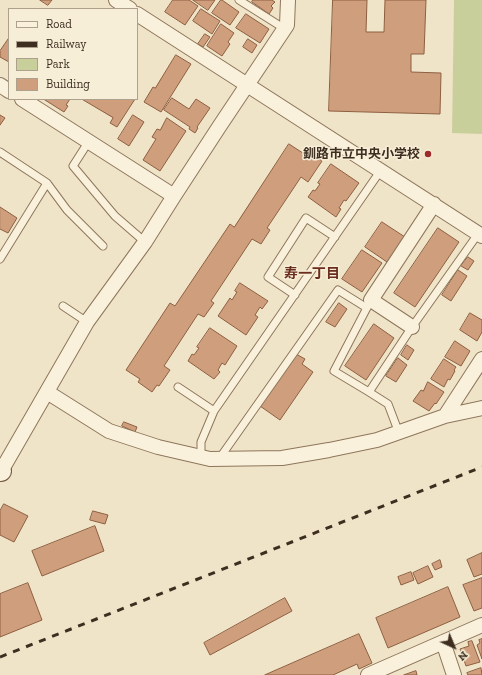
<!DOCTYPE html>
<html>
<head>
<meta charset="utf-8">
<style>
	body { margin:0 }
	#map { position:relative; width:482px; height:675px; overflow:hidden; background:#f0e4c8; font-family:"Zilla Slab",serif }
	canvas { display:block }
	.legend { position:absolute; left:8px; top:8px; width:130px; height:92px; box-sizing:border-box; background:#f7eed8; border:1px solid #ada18e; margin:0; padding:5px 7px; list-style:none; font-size:12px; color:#3d2e20 }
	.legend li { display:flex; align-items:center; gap:8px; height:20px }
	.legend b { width:20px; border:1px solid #ada18e }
	.north { position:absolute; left:434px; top:627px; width:40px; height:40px; -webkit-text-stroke:3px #f7eed8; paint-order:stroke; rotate:136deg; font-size:11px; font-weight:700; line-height:16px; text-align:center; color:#3d2e20 }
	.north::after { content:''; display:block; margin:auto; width:14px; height:18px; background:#3d2e20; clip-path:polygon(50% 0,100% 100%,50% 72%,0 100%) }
</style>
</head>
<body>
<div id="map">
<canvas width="482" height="675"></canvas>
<ul class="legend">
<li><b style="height:5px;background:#faf1dc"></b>Road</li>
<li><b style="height:5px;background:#3d2e20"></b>Railway</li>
<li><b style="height:11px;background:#c9cf9b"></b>Park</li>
<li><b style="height:11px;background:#cf9f7d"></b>Building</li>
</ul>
<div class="north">N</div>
</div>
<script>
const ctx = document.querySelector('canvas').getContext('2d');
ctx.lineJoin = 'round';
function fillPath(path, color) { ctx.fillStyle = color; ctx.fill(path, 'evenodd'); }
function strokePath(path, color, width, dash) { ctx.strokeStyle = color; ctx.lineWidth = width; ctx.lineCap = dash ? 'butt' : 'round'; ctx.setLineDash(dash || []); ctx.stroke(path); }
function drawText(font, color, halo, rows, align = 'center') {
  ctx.font = font + ' "Zilla Slab","Noto Sans JP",serif'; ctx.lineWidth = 3; ctx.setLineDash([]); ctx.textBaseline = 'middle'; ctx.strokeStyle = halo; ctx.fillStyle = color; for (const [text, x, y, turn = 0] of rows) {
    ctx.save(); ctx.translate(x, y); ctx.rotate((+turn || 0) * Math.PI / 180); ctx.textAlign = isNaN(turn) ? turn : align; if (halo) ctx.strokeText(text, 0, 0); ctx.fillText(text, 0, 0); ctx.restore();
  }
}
fillPath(new Path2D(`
	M454,0H482V134L452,133Z`), '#c9cf9b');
const building = new Path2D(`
	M40,0H52L48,5Z
	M173,0H189L198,6L185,25L165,12Z
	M193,0H215L208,10Z
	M221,0H222L239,12L230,25L212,13Z
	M253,0H272L275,2L271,6L273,8L269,14L252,2Z
	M333,0H367L366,32H384L385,0H426L424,54H411V72L441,73L440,114L329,111Z
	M201,9L220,21L212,34L193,21Z
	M246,14L269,29L260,43L236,28Z
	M221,24L234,33L228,42L230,44L222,56L207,46Z
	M205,34L210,37L203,47L198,44Z
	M9,38V62L0,57V51Z
	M248,39L257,45L252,53L243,47Z
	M176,55L191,64L161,112L144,102L153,87L155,88Z
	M172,98L189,109L196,99L210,108L197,127L198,128L195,133L189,129L190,127L164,110Z
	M46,99H70L66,105L68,106L64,112L45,100Z
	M82,99H135L117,127L110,123L113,118Z
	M0,115L5,118L0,125Z
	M133,115L144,122L129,146L118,139Z
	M167,118L186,131L160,171L143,160L156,139L152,137L157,129L160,130Z
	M289,144L309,157L311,153L322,161L308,182L301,177L267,228L270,230L261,244L252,239L211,301L214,303L204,317L198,314L164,366L170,370L159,386L157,385L152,392L138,382L140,379L126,370L170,303L175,306L230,224L234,227Z
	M331,164L359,183L346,201L344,200L339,208L341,209L336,217L308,197L313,190L315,191L320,184L318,183Z
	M0,207L17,218L8,233L0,229Z
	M382,222L405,237L387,262L365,247Z
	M438,228L459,242L415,307L394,293Z
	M362,250L382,263L362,292L342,279Z
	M468,257L474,261L468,270L461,266Z
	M458,270L467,276L451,301L442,295Z
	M240,283L268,301L262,309L260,307L255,315L258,317L246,335L218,316L230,298L232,300L237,292L235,291Z
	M339,303L347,309L335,327L326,322Z
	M470,313L482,320V332L477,341L460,330Z
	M374,324L394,338L366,380L345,366Z
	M210,328L237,346L225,365L222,363L218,370L220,372L214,379L188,361L192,354L194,355L199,348L197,347Z
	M455,341L470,351L461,366L445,357Z
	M407,345L414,350L408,360L401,355Z
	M296,354L305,359L302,364L313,372L280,420L260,406Z
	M398,358L407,365L396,382L386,376Z
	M444,359L456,367L454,370L455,371L450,380L448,379L444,387L431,379Z
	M428,382L444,392L436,404L435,403L429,411L413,401L421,390L423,391Z
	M124,422L137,427L135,432L122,426Z
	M4,504L28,516L14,542L0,535V511Z
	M93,511L108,515L105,524L90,520Z
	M95,526L104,551L42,576L32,551Z
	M482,553V574L474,577L467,560Z
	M440,560L442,567L435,570L432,564Z
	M428,566L433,577L418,584L413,573Z
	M411,572L414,580L401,585L398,577Z
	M482,578V608L474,611L463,585Z
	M28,583L42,620L0,637V594Z
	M448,587L460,617L388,648L376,618Z
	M285,598L292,611L210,655L204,643Z
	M359,634L372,663L359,669L357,664L333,675H265Z
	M482,639V659L477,645L480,643L479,640Z
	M472,641L480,662L466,666L460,649L469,646L468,642Z
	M481,668L482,675H468L467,673Z
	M416,671L417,675H404Z`);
fillPath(building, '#cf9f7d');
strokePath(building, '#8d5f41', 1);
const lane = new Path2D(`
	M239,0L285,29
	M89,141L73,166L115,216L145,242
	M0,152L47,183L67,210L103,246
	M0,259L47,183
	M295,295L268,277L306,218L335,237
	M371,300L334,371L369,392L412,327L478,234
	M63,306L87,322
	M178,387L214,411
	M369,392L388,404L399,433
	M201,457V442L214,411L381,170
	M219,459L338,290L367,308`);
const street = new Path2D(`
	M116,0L130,9
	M137,14L482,236
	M0,85L9,91
	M22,99L174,196
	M412,327L371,300L434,204
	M47,392L109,431L158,447L210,459L282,458L329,450L377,440L445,416L482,408
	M445,416L482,359
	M0,473L87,322L145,242L174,196L219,127L287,25L288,0
	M443,642L454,675
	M368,675L482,625`);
const secondary = new Path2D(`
	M0,471H1`);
strokePath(lane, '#8d765c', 9);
strokePath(street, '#8d765c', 16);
strokePath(secondary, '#6f573f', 22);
strokePath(lane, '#faf1dc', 7);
strokePath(street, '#faf1dc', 14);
strokePath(secondary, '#faf1dc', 20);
strokePath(new Path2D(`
	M0,657L482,467`), '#3d2e20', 3, [7, 7]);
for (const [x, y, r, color] of [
	[428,154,4,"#9e2a2b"]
]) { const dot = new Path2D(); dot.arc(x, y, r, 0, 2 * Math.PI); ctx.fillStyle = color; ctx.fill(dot); strokePath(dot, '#f7eed8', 1.5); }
drawText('bold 13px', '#3d2e20', '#f7eed8', [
	["釧路市立中央小学校",420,154]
], 'right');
drawText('bold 14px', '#6b2e1e', '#f7eed8', [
	["寿一丁目",312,274]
]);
</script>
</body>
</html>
